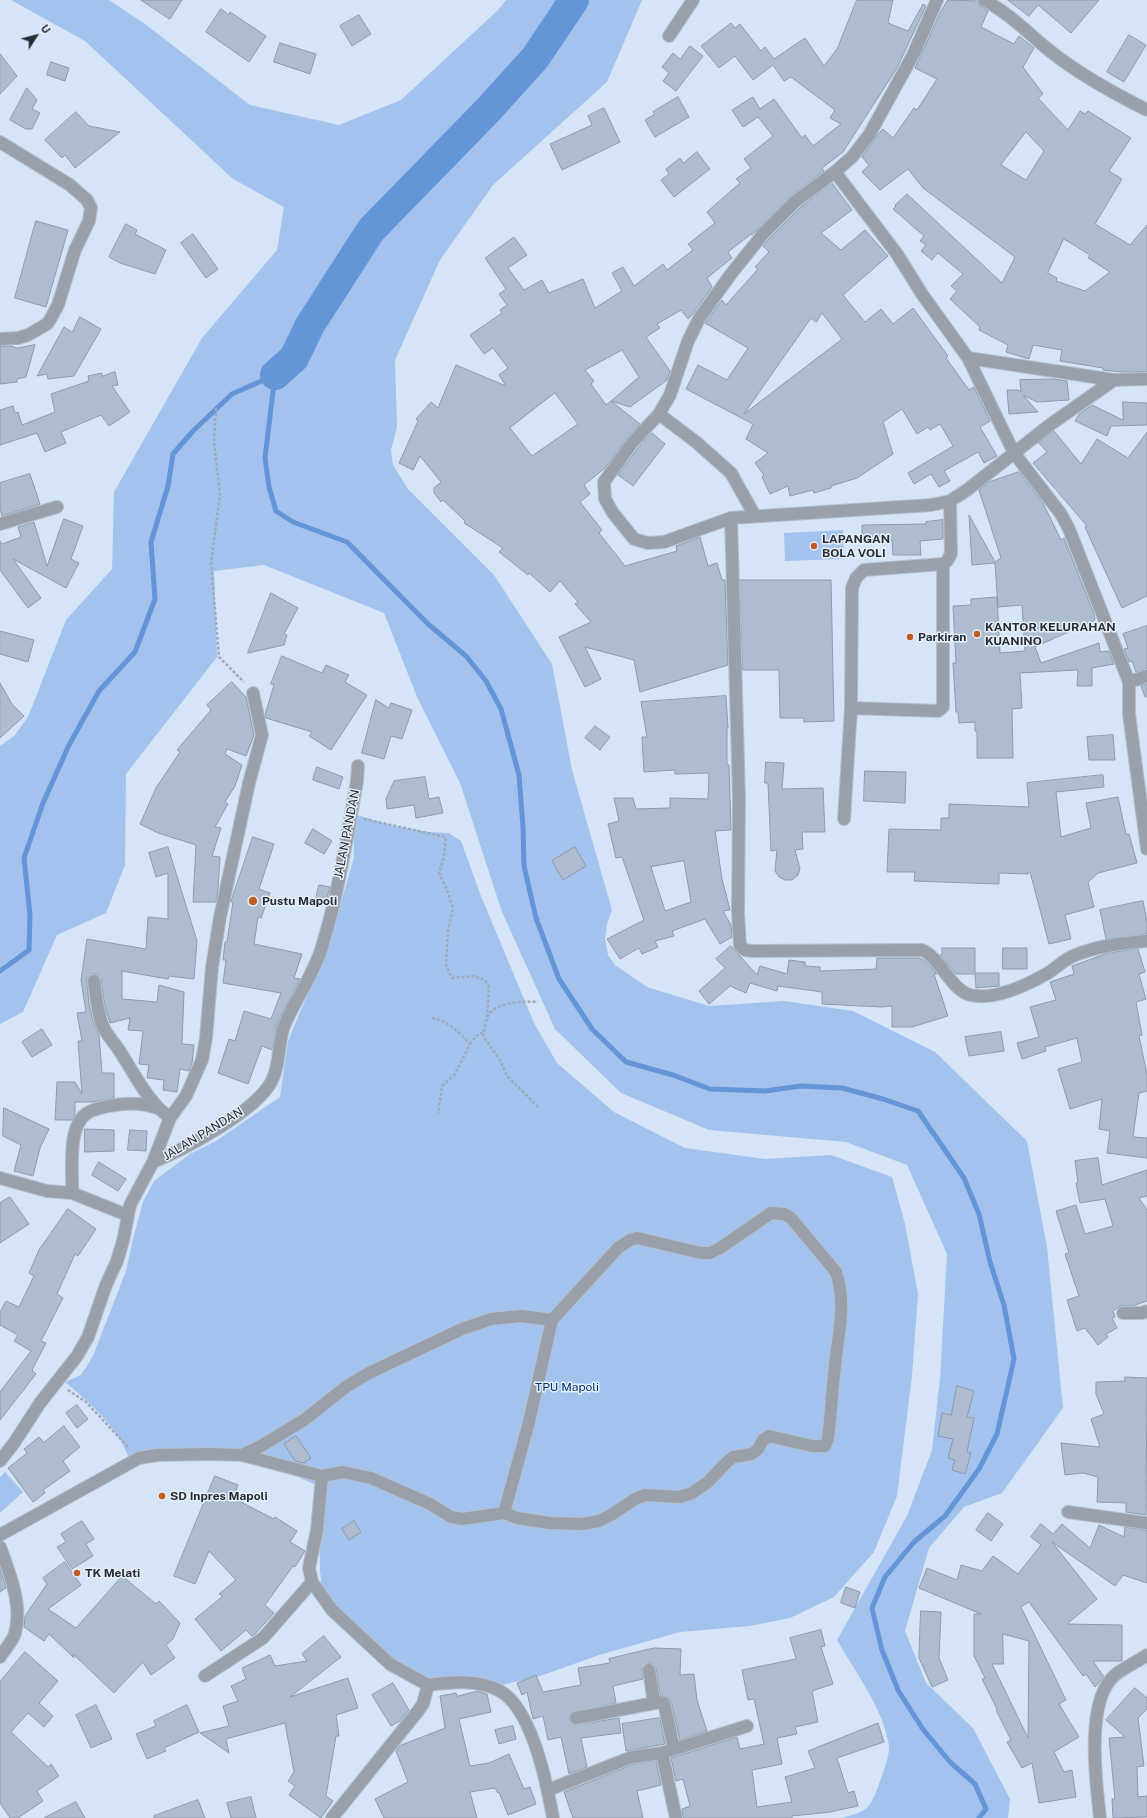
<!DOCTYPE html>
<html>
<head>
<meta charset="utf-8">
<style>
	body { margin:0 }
	#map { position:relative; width:1147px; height:1818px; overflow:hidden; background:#d5e4f7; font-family:"Public Sans",sans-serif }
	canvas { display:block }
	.north { position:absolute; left:16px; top:16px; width:40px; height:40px; -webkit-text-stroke:3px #e7f0fc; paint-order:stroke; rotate:54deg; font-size:11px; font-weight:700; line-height:16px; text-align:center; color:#262b33 }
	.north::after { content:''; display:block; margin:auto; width:14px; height:18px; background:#262b33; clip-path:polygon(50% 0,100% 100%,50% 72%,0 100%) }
</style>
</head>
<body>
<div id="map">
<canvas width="1147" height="1818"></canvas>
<div class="north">U</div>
</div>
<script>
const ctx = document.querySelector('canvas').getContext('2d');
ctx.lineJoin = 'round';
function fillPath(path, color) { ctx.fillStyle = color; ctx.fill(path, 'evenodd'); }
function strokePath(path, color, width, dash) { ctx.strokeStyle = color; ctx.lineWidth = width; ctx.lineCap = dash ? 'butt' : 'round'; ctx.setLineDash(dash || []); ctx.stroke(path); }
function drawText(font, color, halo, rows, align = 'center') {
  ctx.font = font + ' "Public Sans",sans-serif'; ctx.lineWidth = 3; ctx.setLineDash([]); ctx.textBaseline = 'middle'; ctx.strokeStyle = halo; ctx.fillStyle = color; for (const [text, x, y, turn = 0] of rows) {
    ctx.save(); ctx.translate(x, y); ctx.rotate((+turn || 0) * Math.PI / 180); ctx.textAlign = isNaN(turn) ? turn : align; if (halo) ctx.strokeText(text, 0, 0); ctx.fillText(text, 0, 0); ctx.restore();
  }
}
fillPath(new Path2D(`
	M11,0H109L145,24L250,105L339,125L401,100L498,10L506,0H642L607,82L493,185L440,260L395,360L397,427L391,450L393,465L408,489L494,575L552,664L572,770L612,910L607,924L605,939L608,955L615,965L647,987L709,1006L784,1001L853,1011L935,1052L1027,1141L1047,1247L1063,1408L1002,1493L964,1507L929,1548L905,1631L926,1683L973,1728L1010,1799L1008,1818H841C867,1812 870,1809 879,1784C882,1776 890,1754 889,1746C884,1709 855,1672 837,1640L907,1516L932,1450L940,1378L947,1254L907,1165L846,1142L709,1130L621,1093L555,1029L502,912L460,783L417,697L384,613L264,565L214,571L217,657L126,774L125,865L106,913L57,935L23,1012L0,1024V746L14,736L28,717L66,620L112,569L114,492L202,338L277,250L284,207L233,179L85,41Z
	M843,530L844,559L785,561L784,533Z
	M353,814L394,826L428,832L449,833L461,841L481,896L534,1023L557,1063L614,1112L685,1148L765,1159L831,1155L892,1177L905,1224L918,1294L912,1376L897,1496L874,1552L834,1597L790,1618L750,1626L680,1632L599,1655L543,1675L498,1686L424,1688L323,1599L320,1571L319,1486L276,1468L239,1458L130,1461C119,1428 91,1404 65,1382L81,1375L93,1356L126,1271L133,1239L143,1202L154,1181L190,1154L216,1141L280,1097L288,1041L327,948L345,889L354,857Z
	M5,1472L23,1492L0,1513V1477Z`), '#a3c3ee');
strokePath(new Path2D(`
	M275,375L265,458L269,487L276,511L293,522L347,542L428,624L466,656L486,681L501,709L519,775L523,827L524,866L536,918L559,979L592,1029L626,1062L673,1075L710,1089L765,1091L801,1086L842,1088L883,1099L918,1111L964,1178L979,1214L990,1262L1004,1305L1014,1359L997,1434L979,1469L945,1516L914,1542L885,1577L872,1608L882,1650L898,1690L922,1728L950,1762L975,1784L986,1809L979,1818
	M0,971L29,950L30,915L24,858L43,803L69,745L99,691L135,652L155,599L151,542L168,486L173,454L193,431L232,394L275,375`), '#6395d7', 5);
strokePath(new Path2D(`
	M275,375L294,358L310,325L371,230L488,110L535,58L574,0`), '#6395d7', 30);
const building = new Path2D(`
	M141,0H182L170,19Z
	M857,0H893L888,23L908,31L923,4L926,6L897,68L843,152L822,168L824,171L792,195L752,235L751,234L728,252L732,258L707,278L712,287L692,315L688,319L681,310L657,324L660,328L646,337L670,371L667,380L630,407L611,401L639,377L622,350L585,370L594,381L591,384L606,405L611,401L640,424L626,439L605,468L584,485L590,494L580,502L602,530L599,533L625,566L677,551L676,546L700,537L708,566L717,563L722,580H725L728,665L640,692L634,660L585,647L601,679L585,687L559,637L591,622L575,604L578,602L560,581L550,592L529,573L528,575L499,552L503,548L464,523L465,521L443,500L441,502L434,493V488L441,482L420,456L413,470L399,463L418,421L416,419L431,402L438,408L456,365L506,386L499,375L508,368L493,348L484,354L470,335L502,313L500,310L507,305L499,294L506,289L485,258L514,237L527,255L508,268L524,290L542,280L549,293L583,279L595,308L622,291L612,273L623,267L634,286L663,264L667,270L693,250L688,244L715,223L707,212L740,183L736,179L751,168L744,159L773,136L758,117L743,127L732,110L753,97L760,109L774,99L802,138L805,135L813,146L841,124L830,118L835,110L791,77L784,81L773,65L753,80L735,56L719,68L701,46L731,23L735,28L740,24L761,51L765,47L774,59L805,38L824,66L837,49ZM555,393L578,424L532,456L510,428Z
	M948,0L977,1L980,6L988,11L981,27L1014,44L1019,36L1034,48L1023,67L1043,94L1038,98L1068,130L1080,111L1085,114L1088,111L1131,138L1109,171L1122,179L1095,224L1130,245L1147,225V372H1120L1103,370V368L1060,361L1062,350L1033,345L1029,359L1006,352L1008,345L979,330L980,327L950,299L957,291L951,286L963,274L938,253L932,260L921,251L926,245L920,241L924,236L893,209L896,206L895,205L907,194L1002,283L1015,257L923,188L908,169L880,190L862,172L869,165L862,157L878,134L883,129L893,138L914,108L917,110L937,79L915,68L940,13ZM1026,132L1044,151L1026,180L1001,165ZM1064,239L1090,255L1088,258L1110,272L1085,291L1056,281L1057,278L1048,273Z
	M1008,0H1099L1071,33L1038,5L1029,16Z
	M221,9L229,15L230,12L266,36L249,62L206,32Z
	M359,15L371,34L352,46L340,26Z
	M1129,35L1146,45L1124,82L1107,72Z
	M280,43L316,54L310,74L274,62Z
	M690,46L703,56L676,91L663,81L669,73L662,67L673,53L680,59Z
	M0,54L17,76L0,94Z
	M51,62L69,68L65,81L47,75Z
	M27,88L37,100L32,109L40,113L32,129H26L10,120Z
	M678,97L689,117L655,137L645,120L655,114L653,112Z
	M604,108L620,142L562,170L550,144L592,125L588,116Z
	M76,112L89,126L120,132L75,168L65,155L62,158L45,140Z
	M697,152L710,169L674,197L661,180L669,174L666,169L680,158L683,163Z
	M832,183L852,210L821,233L841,250L865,230L888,256L843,295L865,322L881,309L893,324L913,308L948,356L946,358L969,390L974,387L990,421L980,427L997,456L984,463L978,452L944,471L950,481L939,487L931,474L914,484L908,473L953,446L940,424L930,430L928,427L917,434L902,409L883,422L893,454L857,478L831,486V488L814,493L813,490L790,496L788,486L770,494L762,477L764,475L755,463L768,453L746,439L753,424L686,389L698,365L727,380L748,348L705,323L706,321L722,300L726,305L758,269L755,267L769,252L763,246L769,239L802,206ZM822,313L842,339L744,414L811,318L816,322Z
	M36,221L68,230L46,307L15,298Z
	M126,224L137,230L135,234L166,250L155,274L120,263L109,257Z
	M193,234L218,269L206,278L181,243Z
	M80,317L101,329L74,376L48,379L47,374L37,376L64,327L72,332Z
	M35,345L26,377L17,379V382L0,384V346H11L17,348Z
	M115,372L118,385L112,386L130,412L109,426L101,415L61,432L66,443L45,452L37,433L0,445V410L13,406L15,413L18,412L22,425L55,412L51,394L89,381L88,376L102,373V376Z
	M1054,379L1067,381L1069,400L1037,402L1023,395L1038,412L1009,414L1007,390H1018L1021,392L1020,380Z
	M1123,402L1147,403V425L1111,426L1107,436L1075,421L1079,414L1092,405L1123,420Z
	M1054,431L1081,464L1097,439L1128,458L1147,432V596L1122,608L1085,527L1087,526L1033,463L1047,452L1039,443Z
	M652,433L665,444L633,486L618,475L638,448Z
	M1019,472L1043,503L1061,540L1064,538L1094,614L1095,620L1035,647L1041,663L1099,643L1100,652L1109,651L1114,664L1092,668V686H1077L1078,670L1020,673L1022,708L1012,709L1013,758H977V731H975V722L959,723L958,712H956L953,663H956L953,606L971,605V599L997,597L1000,653L1025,651L1022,605L998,607L995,563L972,565L969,515L995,562L1001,558L979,490L989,482Z
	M30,474L40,504L2,516L0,509V483Z
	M64,519L83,526L71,559L79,563L66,588L13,559L41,598L28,608L0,570V541L2,544L21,537L18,527L34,522L47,566Z
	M943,520V539L920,541L921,555H893L892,540L862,541V525L926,524V522Z
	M740,580H831L834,721L804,722V718H780L779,670H743Z
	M271,593L298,608L284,634L287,635L284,645L248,653Z
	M1147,626V669L1136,672L1132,661L1129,662L1124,649L1128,648L1123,634Z
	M0,631L34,640L28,662L0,654Z
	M282,656L322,673L326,665L349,675L345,682L367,695L331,750L309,736L312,732L266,718L265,715L274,685L271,684Z
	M232,682L246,697L254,735L246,756L227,749L225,754L242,765L235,786L225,802L228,804L215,827L221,828L212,856L220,857L218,889L216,902H193L196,845L158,833L140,824L156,788L180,752L177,750L211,710L207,705Z
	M0,683L12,704L24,716L0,738Z
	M1147,684V697H1145L1141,686Z
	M726,696L728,728H727V765H729L731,830L715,831L722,879L730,910L723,911L731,925L732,937L720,944L705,919L672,931L674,936L655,941L658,947L642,954L639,948L620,959L607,939L644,920L622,857L616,858L608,824L619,821L614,798H633L636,809L670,808V798L708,799L709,773L675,774V770L644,772L642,737H647L641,702ZM684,861L691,902L665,911L651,867Z
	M376,700L389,708L391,703L412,710L402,739L391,736L384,759L362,753Z
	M595,726L610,737L600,750L585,738Z
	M1113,735L1115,760H1089L1087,737Z
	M766,762L784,763L782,789L823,788L825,832H802L803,849L795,850L800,869L798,875L792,880H785L779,877L775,871L777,850L771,851L768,783H765Z
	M317,767L343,777L339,789L313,780Z
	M865,771L906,772L905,803L864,801Z
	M1103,775L1104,787L1056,792L1061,837L1091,828L1086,803L1118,797L1126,834H1129L1137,863L1098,873L1088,882L1094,907L1065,915L1071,939L1049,944L1030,872H1028V874L999,873V884L914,881L915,872H887L889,829L941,830V818H949V804L1029,807L1027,783Z
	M425,777L429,799L439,797L443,813L416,818L414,805L387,809L386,799L394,781Z
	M313,829L332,841L324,854L305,843Z
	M253,837L274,844L259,889L270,893L261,918L258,917L254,944L302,954L294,978L300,979L277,1023L272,1050L262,1046L248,1084L218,1073L229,1039L235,1041L244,1011L271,1019L281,993L223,983L226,960H223L225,942H227L233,902H231Z
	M168,847L197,941L194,979L169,976L168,979L122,971V999L157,1002L159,985L184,992L182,1044L194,1045L192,1063L189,1071L180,1069L177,1092L163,1090L164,1080L147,1078L149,1065L139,1064L143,1031L128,1030L130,1018L110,1023L105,1007L101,980L97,974H93L87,978V982L89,1004L93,1021L99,1035L102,1073H114V1098L93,1102H75V1114L72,1120H55L57,1082H75L82,1094L78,1041H82L77,1013L86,1012L81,980L87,939L146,949L148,917L168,919V873L156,877L149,853Z
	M575,847L586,866L563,880L552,861Z
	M319,885L330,887L325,905L315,904Z
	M1143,901L1147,922V934L1106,939L1100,910Z
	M731,946L757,975L760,966L787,974L789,960L805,962V966L820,967V971L876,969L877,958H920L929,964L937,974H934L948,1016L912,1027H892V1006L882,1007L822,1004V992L778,986L777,991L750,983L746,993L730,986L709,1004L699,991L725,968L716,959Z
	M942,948H975V973H999V986L976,988L975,974H956L940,955L942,954Z
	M1003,948H1027V969H1003Z
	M1138,949L1145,972L1139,974L1146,999L1136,1002L1142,1035L1139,1036L1147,1074V1091L1139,1093L1133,1137L1147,1138V1158L1107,1153L1110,1131L1099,1129L1102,1099L1070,1109L1058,1069L1082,1062L1077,1038L1045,1047L1046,1051L1022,1059L1017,1043L1039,1037L1030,1007L1056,1000L1050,982L1074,974L1072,966L1108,953Z
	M42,1029L52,1045L32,1057L22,1042Z
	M1001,1032L1004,1051L969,1056L965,1037Z
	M4,1108L49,1129L40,1148L33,1176L14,1171L21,1145L3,1136Z
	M85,1129L114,1130V1151L85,1152Z
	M130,1130L147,1131L146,1151L128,1150Z
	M1098,1158L1102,1185L1147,1170V1196L1139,1198L1147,1210V1301L1132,1306H1120L1113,1311L1115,1317L1112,1318L1117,1328L1106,1334L1108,1337L1098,1345L1085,1328L1077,1331L1067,1300L1079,1296L1065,1254L1069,1253L1056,1211L1076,1205L1085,1234L1113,1226L1105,1199L1080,1203L1076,1183L1078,1182L1075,1161Z
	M99,1162L126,1179L118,1191L92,1175Z
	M10,1197L29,1224L0,1243V1203Z
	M68,1209L96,1229L78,1256L75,1254L57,1294L63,1298L41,1341L46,1343L32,1370L36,1374L0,1420V1392L31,1351L14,1341L18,1335L0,1325V1312L6,1301L19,1307L34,1276L29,1273L39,1250Z
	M1125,1377L1147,1378L1146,1515L1126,1512V1503L1097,1502L1098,1477L1083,1473L1065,1475L1061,1443L1100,1447L1091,1419L1104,1414L1096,1394V1382L1125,1381Z
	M957,1386L974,1391L967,1417L974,1418L967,1452L971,1453L965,1474L952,1470L955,1460L948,1458L953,1439L938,1436L942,1413L951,1415Z
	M77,1405L88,1419L77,1428L66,1413Z
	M64,1426L80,1447L63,1461L70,1471L43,1490L45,1493L33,1502L8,1468L27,1453L24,1449L39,1437L44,1442Z
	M296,1436L311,1458L304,1463L295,1461L284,1444Z
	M215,1476L238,1485L233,1498L274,1519L275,1517L297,1531L290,1542L305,1551L295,1567L293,1566L265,1605L274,1613L255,1634L252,1636L246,1630L221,1651L195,1619L223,1596L219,1594L236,1580L209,1551L195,1584L174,1576Z
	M988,1513L1003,1524L991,1541L976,1530Z
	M82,1521L94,1539L86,1544L93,1556L72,1569L57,1547L66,1542L61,1534Z
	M354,1521L361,1532L349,1540L342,1529Z
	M1041,1524L1053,1534L1062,1524L1090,1548L1099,1525L1124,1537L1125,1527L1147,1530V1583L1123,1575L1115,1586L1052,1542L1097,1599L1067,1624L1122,1625V1661H1093L1104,1677L1095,1687L1086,1674L1083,1676L1029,1602L1021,1607L1066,1700L1059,1704L1079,1737L1054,1752L1064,1772L1072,1770L1076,1797L1039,1803L1032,1763L1022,1768L1007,1742L1011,1740L996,1710L997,1709L982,1679L985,1678L974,1656V1614H981L919,1588L927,1568L957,1580L961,1565L982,1571L993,1556L1018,1574L1041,1545L1031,1537ZM1003,1634L1029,1641L1028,1738L992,1664H1003Z
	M65,1562L81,1585L48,1609L76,1628L122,1576L156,1604L159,1601L180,1623L173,1639L166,1645L175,1658L151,1675L143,1662L114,1693L73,1654L74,1658L49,1634L44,1641L24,1627L25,1616L47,1584L43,1578Z
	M0,1569L6,1588L0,1592Z
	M846,1587L860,1592L855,1608L841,1603Z
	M921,1611L941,1612L939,1658L948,1680L932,1687L919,1658Z
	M821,1630L825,1646L821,1647L833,1684L812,1691L818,1722L795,1727L797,1734L777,1738L782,1764L752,1770L757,1807L792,1802L785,1777L815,1768L808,1751L878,1723L884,1742L837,1758L848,1793L854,1791L858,1806L830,1812L792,1816V1818H683L682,1809L690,1806L683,1779L676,1781L671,1758L737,1737L740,1749L764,1744L754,1699L748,1700L742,1670L796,1659L790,1638Z
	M324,1636L341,1657L290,1697L348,1678L358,1708L336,1715L339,1736H336L326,1796L333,1801L321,1818L289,1795L295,1786L288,1781L294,1772L285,1723L226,1739L229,1753L200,1733L229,1726L223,1706L238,1701L231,1686L246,1679L242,1668L270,1655L275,1666L307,1661L302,1654Z
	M654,1648L681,1649L680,1675L694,1674L697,1700L707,1731L680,1740L671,1701L669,1698L660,1695L656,1668L652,1663H648L642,1668L643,1679L613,1686L616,1703L571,1713L569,1720L574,1725L619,1718L621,1733L581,1738L587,1767L569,1774L561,1737L548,1740L543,1716L533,1719L527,1692L522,1695L517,1683L536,1675L543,1692L581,1685L578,1668L610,1663L609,1659Z
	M25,1652L58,1681L39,1703L53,1716L44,1727L28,1713L11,1732L48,1767L51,1764L59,1776L37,1791L43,1801L18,1818H10L0,1803V1682Z
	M393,1683L409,1710L400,1721L391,1726L372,1695Z
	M1135,1688L1147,1698V1709L1138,1718L1144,1766L1137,1767L1138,1797L1147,1796V1817L1113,1818L1112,1799H1115L1109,1738L1125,1737L1106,1720Z
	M478,1691L487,1694L491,1712L459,1719L470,1766L489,1763L509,1754L524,1789L530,1787L536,1804L508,1815L499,1792L498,1793L495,1788L470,1792L477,1818H384L375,1799L408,1782L396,1751L399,1746L445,1728L440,1696L456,1693L457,1696Z
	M96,1705L112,1739L91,1748L76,1715Z
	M187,1705L199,1732L164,1748L166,1751L147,1759L136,1734L156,1726L154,1721Z
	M660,1718L665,1744L626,1751L622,1724Z
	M513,1726L516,1739L499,1744L495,1730Z
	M656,1761L661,1785L637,1791L643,1818H573L564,1792L634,1764Z
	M251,1797L256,1818H231L227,1803Z
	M198,1800L205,1818H154V1816Z
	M76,1802L85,1818H44Z`);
fillPath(building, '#adbccf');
strokePath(building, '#8c9aac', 1);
const minor = new Path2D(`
	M937,0L913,55L869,135L852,157L835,172L797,200L763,234L731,274L700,317L688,341L670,395L659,414L632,443L604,482L605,499L613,513L634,539L648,543L664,542L731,518L931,505L950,501L967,490L1051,424L1114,380
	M984,0C1009,13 1028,33 1050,51C1080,75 1113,93 1147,110
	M669,36L693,0
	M0,142L70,185L87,200L91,208L89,221L75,250L58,305L51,318L47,324L28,335L18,338L0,339
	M835,172L897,254L922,294L968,358L1014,453L1061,514L1069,529L1129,682V714L1147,849
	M968,358L1114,380L1147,379
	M659,414L696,442L731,473L755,516
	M731,518L739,798L738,912L740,946L745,950L752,951L922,950C940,957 950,989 970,995C995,1001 1027,985 1048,973C1056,968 1064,960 1073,956C1097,946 1122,943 1147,941
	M0,524L57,507
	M1129,682L1147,676
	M851,708L938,711L943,707V564
	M844,819L851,708L852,588L856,578L864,570L943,564L947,561L951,554L950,501
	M94,981C96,996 97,1010 102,1024C105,1033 113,1041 119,1050C135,1074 146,1100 170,1118
	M153,1162C184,1150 249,1114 268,1087C281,1069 277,1046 284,1026C295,1000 312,977 321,950C338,896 347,837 357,781L358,766
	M0,1178L47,1191L72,1193L127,1215
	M72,1193C73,1172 67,1127 86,1114C92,1109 101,1108 109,1106C125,1103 142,1102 157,1108
	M1123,1313H1142L1147,1311
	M242,1455L261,1446L304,1420L347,1386L369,1373L462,1329L491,1319L521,1316L552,1320
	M0,1461L14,1443L40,1403L77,1356L88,1337L106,1285L117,1261L123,1241L130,1205L153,1162L170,1118L186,1096L202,1060L206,1038L212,967L220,917L249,783L262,735L253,693
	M322,1476L317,1530L309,1568L312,1582L332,1610L390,1664L428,1685L423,1704L418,1711L332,1818
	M1068,1512L1147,1523
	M0,1535L139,1458L158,1455L210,1454L242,1455L322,1476L343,1472L371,1478L430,1504L451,1517L462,1519L504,1513L517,1518L550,1523L583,1524L599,1521L611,1515L635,1499L645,1495L680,1497L692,1493L708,1482L727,1462L733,1457L752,1454L758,1449L763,1440L769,1436L812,1446H825L828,1439C831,1415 832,1390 835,1366C838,1333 847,1306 836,1272L791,1218L784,1214L771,1213L720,1248L710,1253H701L637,1238L630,1240L618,1248L552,1320L529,1422L504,1513
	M0,1547C9,1571 23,1606 15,1633C13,1641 5,1649 0,1657
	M649,1670L654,1703
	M205,1676L263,1638L312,1582
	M428,1685C451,1682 478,1679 500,1691C532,1709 547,1784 553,1818
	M576,1718L660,1702L664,1703L674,1749
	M662,1753L676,1818
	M548,1790L632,1757L662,1753L747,1726
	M1100,1818C1096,1782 1085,1700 1115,1675C1125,1667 1137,1662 1147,1655`);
strokePath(minor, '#b2bfd0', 14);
strokePath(new Path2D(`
	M216,408L214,442L220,494L211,563L219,657L244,682
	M364,819L446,837L444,857L439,873L447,890L453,908L448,930L446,965L452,978L474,976L485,980L489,987L487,1017
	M432,1018C448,1021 459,1032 470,1044L455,1074L442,1086L438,1114
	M470,1044L476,1036L483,1032
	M538,1107L507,1076L500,1060L483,1036C484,1031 485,1024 487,1018C493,1002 523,1001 538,1002
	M68,1390L86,1402L129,1448`), '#9ea9b9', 2.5, [3, 2]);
strokePath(minor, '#9aa0a9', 12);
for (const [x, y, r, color] of [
	[814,546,4,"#c05c26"],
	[977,634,4,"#c05c26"],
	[910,637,4,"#c05c26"],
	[253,901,5,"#c05c26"],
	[162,1496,4,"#c05c26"],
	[77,1573,4,"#c05c26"]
]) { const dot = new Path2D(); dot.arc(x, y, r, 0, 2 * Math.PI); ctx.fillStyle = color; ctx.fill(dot); strokePath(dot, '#e7f0fc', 1.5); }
drawText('bold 12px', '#262b33', '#e7f0fc', [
	["LAPANGAN",822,539],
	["BOLA VOLI",822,553],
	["KANTOR KELURAHAN",985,627],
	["KUANINO",985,641],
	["Parkiran",918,637],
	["Pustu Mapoli",262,901],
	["SD Inpres Mapoli",170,1496],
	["TK Melati",85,1573]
], 'left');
drawText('12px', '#262b33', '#e7f0fc', [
	["JALAN PANDAN",347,834,-79],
	["JALAN PANDAN",203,1134,-31]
]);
drawText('12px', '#00336e', '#e7f0fc', [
	["TPU Mapoli",567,1387]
]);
</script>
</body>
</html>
